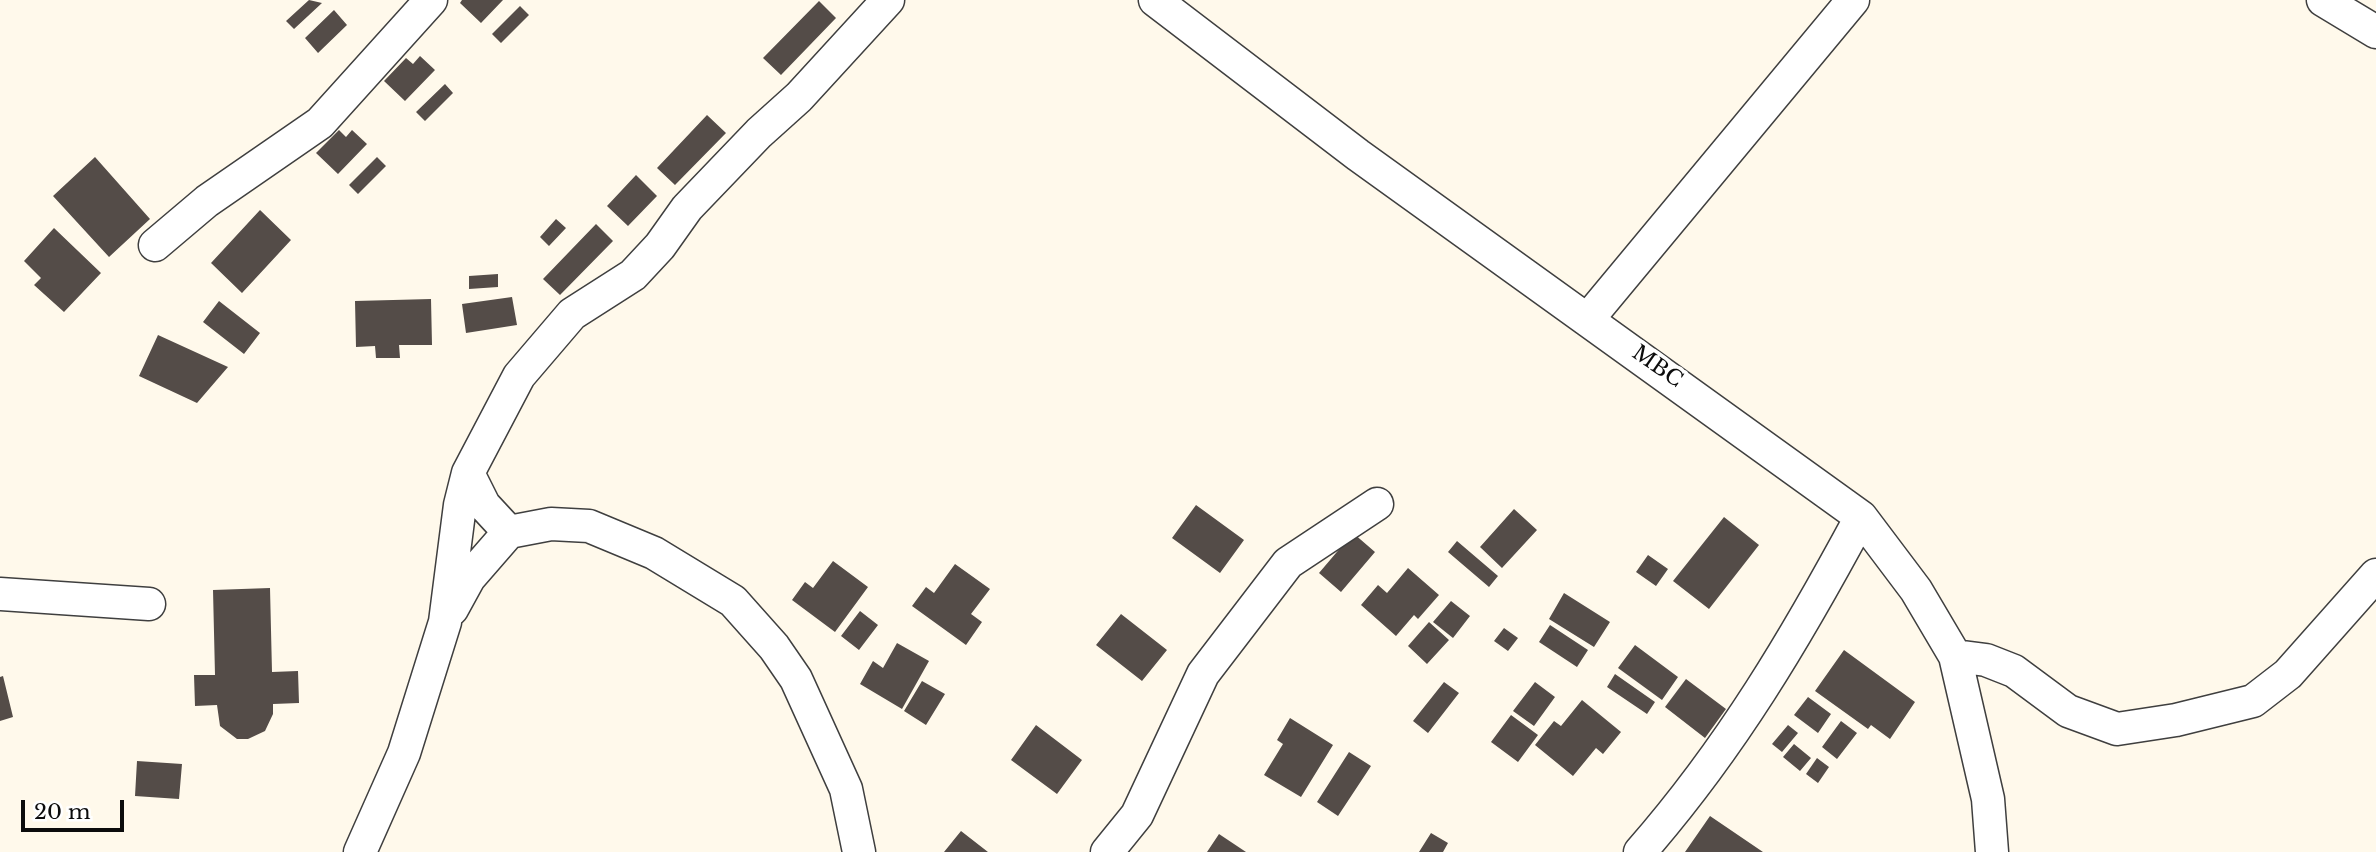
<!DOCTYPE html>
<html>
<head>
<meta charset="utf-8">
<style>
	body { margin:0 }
	#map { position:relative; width:2376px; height:852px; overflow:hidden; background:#fff9eb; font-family:"Libre Baskerville",serif }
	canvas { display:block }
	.scale { position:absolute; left:21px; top:800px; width:103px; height:32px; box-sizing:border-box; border:4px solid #0c0c0c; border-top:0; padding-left:9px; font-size:21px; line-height:24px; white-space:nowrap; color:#0c0c0c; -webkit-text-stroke:5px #fff; paint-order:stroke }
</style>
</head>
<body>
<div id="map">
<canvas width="2376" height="852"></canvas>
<div class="scale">20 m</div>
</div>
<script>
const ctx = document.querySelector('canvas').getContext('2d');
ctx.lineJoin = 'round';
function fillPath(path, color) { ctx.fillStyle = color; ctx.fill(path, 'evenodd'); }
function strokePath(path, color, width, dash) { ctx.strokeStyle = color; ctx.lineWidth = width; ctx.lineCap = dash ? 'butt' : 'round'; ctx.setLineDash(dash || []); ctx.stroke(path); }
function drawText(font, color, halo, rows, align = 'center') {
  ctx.font = font + ' "Libre Baskerville",serif'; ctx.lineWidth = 7; ctx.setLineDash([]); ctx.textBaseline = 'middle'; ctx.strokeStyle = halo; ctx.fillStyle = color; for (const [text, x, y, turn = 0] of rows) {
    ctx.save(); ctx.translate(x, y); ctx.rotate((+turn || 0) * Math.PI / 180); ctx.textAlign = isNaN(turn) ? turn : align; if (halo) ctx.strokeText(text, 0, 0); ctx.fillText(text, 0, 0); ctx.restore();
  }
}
fillPath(new Path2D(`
	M309,0L322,3L294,29L286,21Z
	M462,0H503L481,23L460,3Z
	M819,1L836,18L781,75L763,58Z
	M520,6L529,15L501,43L492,34Z
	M334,10L347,25L318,53L305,38Z
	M420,56L435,70L405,101L384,81L406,58L413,64Z
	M445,84L453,93L425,121L416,112Z
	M707,115L726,133L675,185L657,168Z
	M339,130L346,137L352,130L367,144L338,174L316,153Z
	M95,157L150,219L109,257L53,196Z
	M377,157L386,166L358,194L349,185Z
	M636,175L657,196L628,226L607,206Z
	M260,210L291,240L242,293L211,263Z
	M556,219L566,228L549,246L540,237Z
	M596,224L613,241L560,295L543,279Z
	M54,228L101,273L64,312L34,285L41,278L24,261Z
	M498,274V287L469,289V276Z
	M512,297L517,325L466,333L462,304Z
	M431,299L432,345H399L400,358H376L375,346L356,347L355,301Z
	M219,301L260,333L244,354L203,322Z
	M158,335L228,367L197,403L139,376Z
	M1196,505L1244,540L1220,573L1172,538Z
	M1514,509L1537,530L1502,568L1480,547Z
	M1724,517L1759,545L1709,609L1673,581Z
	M1353,533L1375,552L1341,592L1319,573Z
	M1457,541L1498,576L1489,587L1448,552Z
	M1648,555L1668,569L1656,586L1636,572Z
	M833,561L868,587L835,632L792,600L805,582L813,588Z
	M955,564L990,589L971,614L982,622L966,645L912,606L926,587L934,593Z
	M1408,568L1439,595L1418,619L1414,615L1396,636L1361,605L1378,585L1387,593Z
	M270,588L272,672L298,671L299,703L273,704V714L265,731L248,739H237L220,726L217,705L195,706L194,675H215L213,590Z
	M1564,593L1610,622L1594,647L1549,619Z
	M1451,601L1470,616L1453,638L1433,622Z
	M860,611L878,625L859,650L841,636Z
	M1121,614L1167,650L1142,681L1096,645Z
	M1429,622L1449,640L1427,664L1408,646Z
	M1550,625L1588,650L1577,667L1539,642Z
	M1504,628L1518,638L1508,651L1494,641Z
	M897,643L929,661L902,709L860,684L873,661L883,668Z
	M1635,645L1678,677L1662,700L1618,668Z
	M1844,650L1915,702L1890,739L1871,725L1868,729L1815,691Z
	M1615,674L1655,702L1647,714L1607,687Z
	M3,676L13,717L0,721V677Z
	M1686,679L1726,709L1705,738L1665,707Z
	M922,681L945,694L926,725L904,711Z
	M1444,682L1459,693L1428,733L1413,721Z
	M1535,682L1555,697L1534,726L1513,711Z
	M1808,697L1831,714L1818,733L1794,715Z
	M1582,700L1621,732L1603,754L1596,748L1573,776L1535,745L1554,721L1561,726Z
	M1511,715L1538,735L1518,762L1491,742Z
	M1290,718L1333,745L1301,797L1264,775L1283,744L1277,740Z
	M1841,721L1857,733L1837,759L1822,747Z
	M1036,725L1082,760L1057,794L1011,760Z
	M1788,725L1798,733L1782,752L1772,744Z
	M1794,744L1811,758L1800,771L1783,757Z
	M1349,752L1371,766L1338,816L1317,802Z
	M1817,758L1829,767L1818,783L1806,774Z
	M137,761L182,764L179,799L135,796Z
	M1710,816L1763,852H1685Z
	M961,831L988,852H944Z
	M1431,833L1448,843L1443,852H1419Z
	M1219,834L1246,852H1207Z`), '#544c48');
const minor = new Path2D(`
	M1155,0L1358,155L1861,517L1916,590L1955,656L1988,799L1992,852
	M2323,0L2376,32
	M155,245L207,201L320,123L431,0
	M1588,319L1853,0
	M468,473L484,505L509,532L551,524L589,526L654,553L733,601L774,647L796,679L846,789L859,852
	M0,594L149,604
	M452,609L469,578L509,532
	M1955,656L1986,660L2014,671L2068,711L2117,729L2176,720L2253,701L2288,674L2376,575
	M360,852L404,753L445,622L460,505L468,473L519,376L572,314L633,275L660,246L687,208L759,133L799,97L888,0
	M1107,852L1137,815L1203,674L1288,563L1377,504
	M1640,852C1731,748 1796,638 1861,517`);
strokePath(minor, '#3f3f3f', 35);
strokePath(minor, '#fff', 32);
drawText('21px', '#0c0c0c', '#fff', [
	["MBC",1657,367,35]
]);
</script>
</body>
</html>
